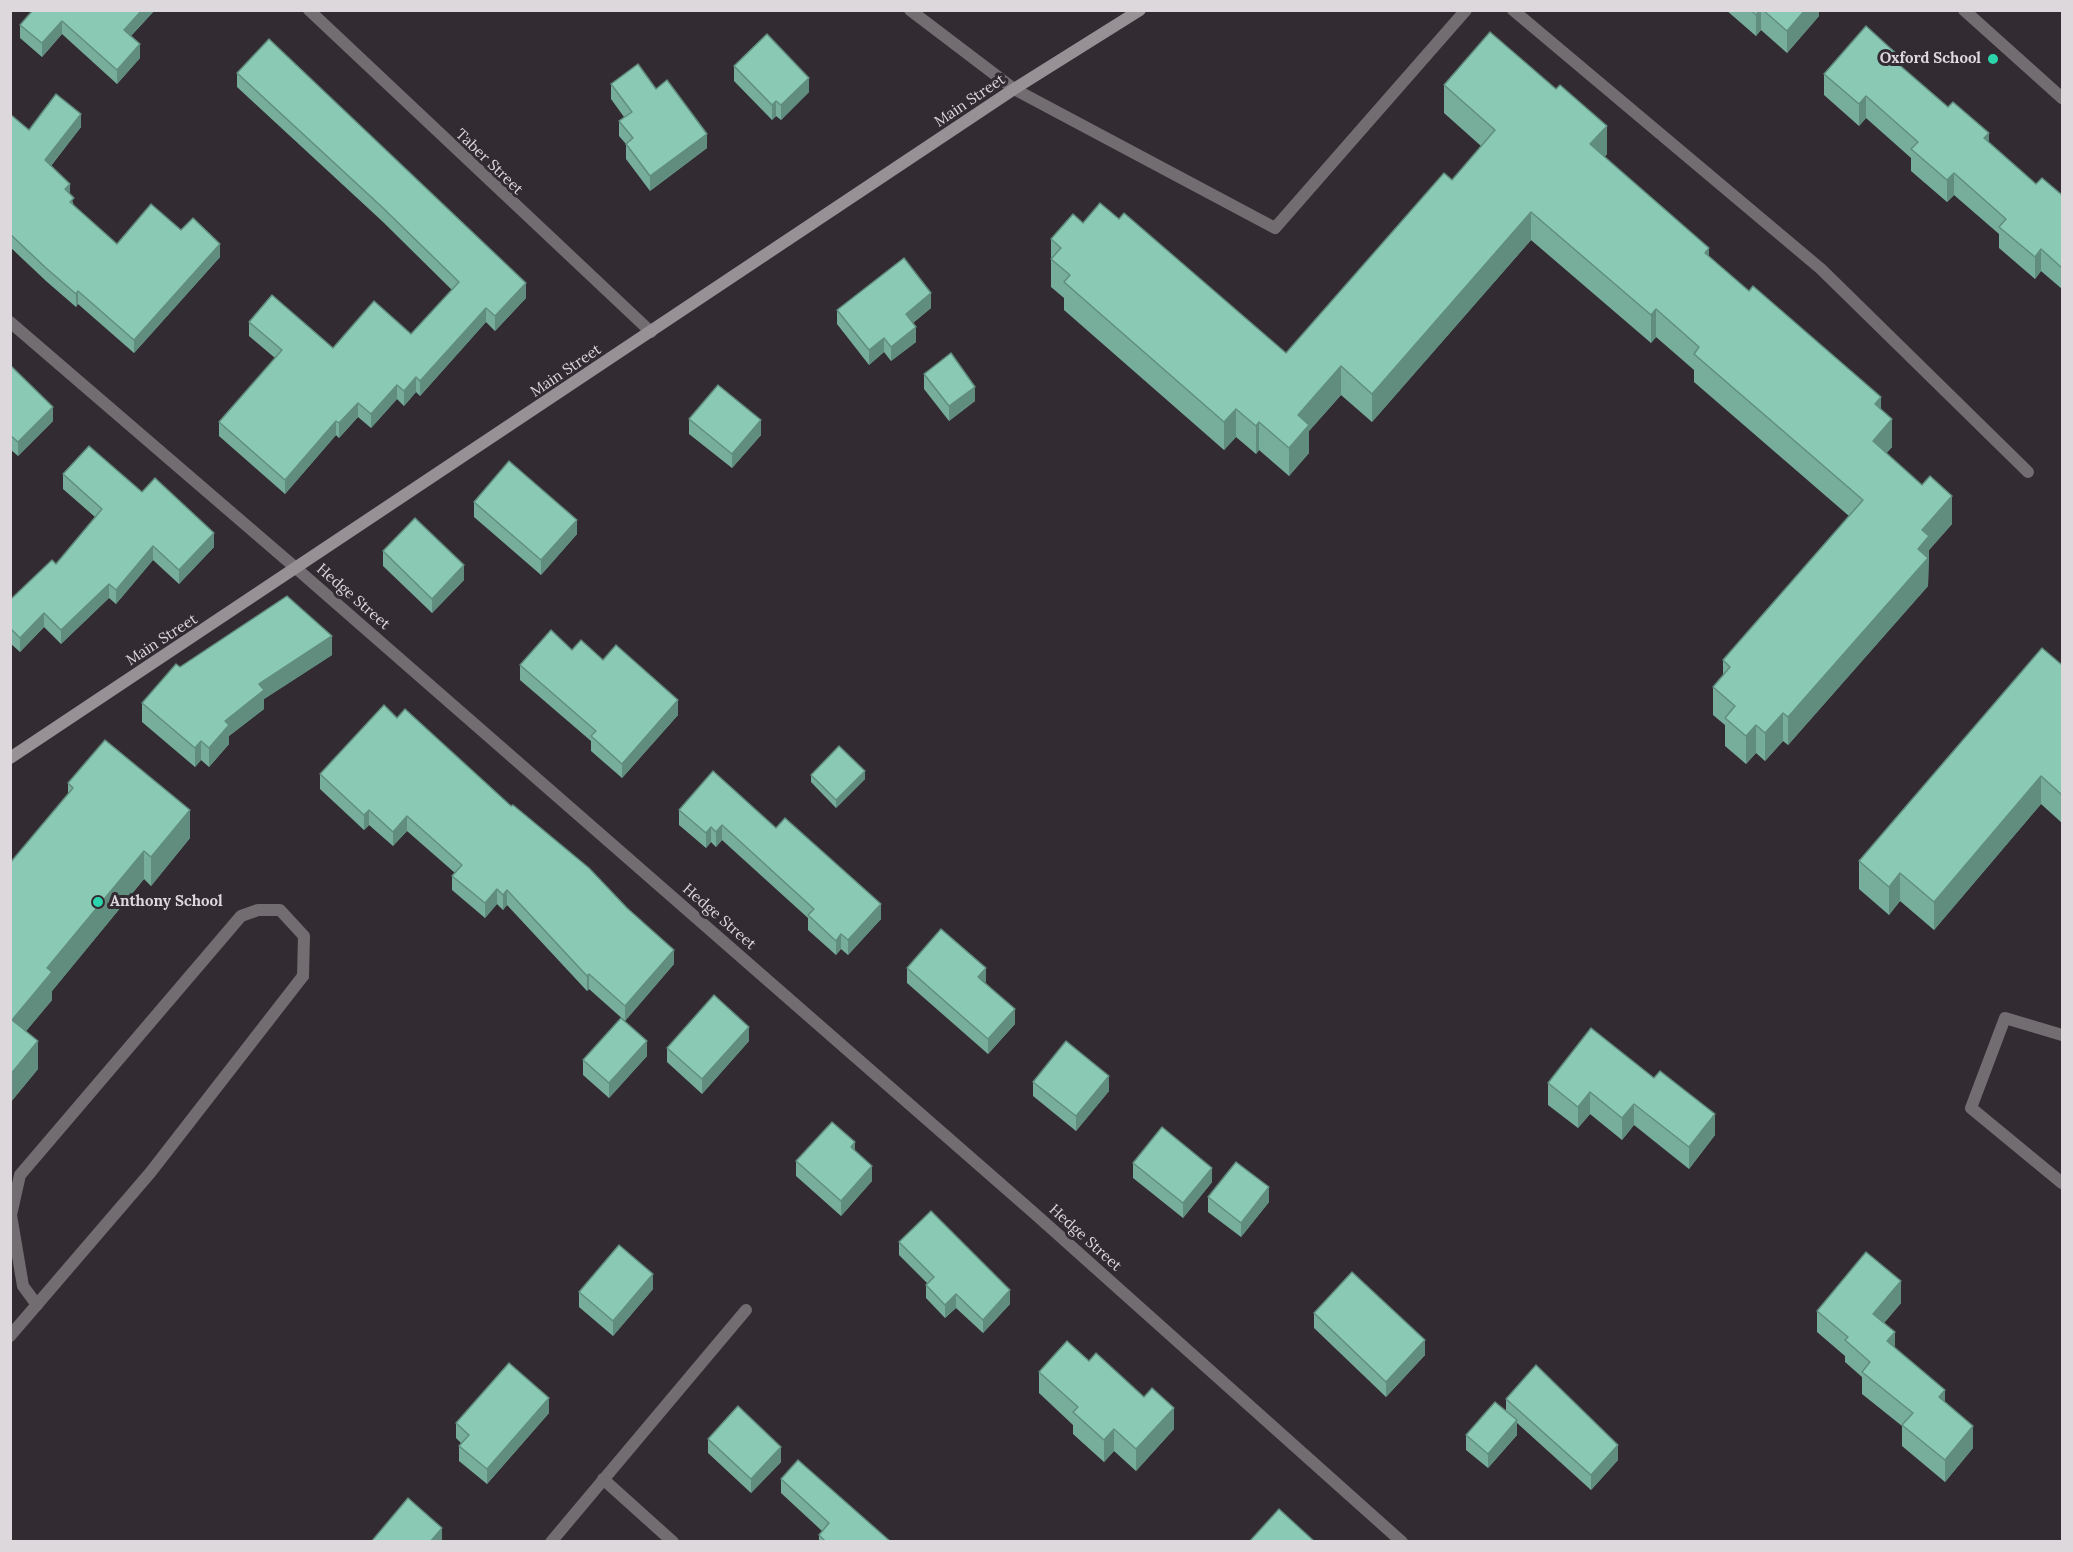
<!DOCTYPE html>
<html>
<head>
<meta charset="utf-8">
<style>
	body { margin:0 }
	#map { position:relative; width:2073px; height:1552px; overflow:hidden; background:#322b32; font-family:Lora,serif }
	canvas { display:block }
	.frame { position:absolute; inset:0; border:12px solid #ddd8dc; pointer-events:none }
</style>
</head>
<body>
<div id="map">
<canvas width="2073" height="1552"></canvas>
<div class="frame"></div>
</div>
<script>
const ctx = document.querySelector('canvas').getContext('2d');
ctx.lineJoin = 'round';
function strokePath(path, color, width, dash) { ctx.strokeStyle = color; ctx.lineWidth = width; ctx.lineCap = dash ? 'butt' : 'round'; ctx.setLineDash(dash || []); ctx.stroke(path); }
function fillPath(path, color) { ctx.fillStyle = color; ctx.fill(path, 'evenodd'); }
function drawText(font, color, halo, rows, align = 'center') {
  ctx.font = font + ' Lora,serif'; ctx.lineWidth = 6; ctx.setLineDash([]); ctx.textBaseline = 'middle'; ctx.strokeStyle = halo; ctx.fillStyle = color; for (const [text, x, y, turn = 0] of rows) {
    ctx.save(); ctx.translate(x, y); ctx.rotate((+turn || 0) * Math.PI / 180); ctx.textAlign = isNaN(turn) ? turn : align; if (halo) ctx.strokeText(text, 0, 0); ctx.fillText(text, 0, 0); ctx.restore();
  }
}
strokePath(new Path2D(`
	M2062,1035L2005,1018L1971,1108L2062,1183
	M37,1305L23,1286L11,1215L20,1175L241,916L258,910H280L304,936L303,976`), '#716d70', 12);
strokePath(new Path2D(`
	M309,10L651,332
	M910,10L1014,89L1275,228L1466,10
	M1513,10L1821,269L2028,472
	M1964,10L2062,98
	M10,322L297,569L1034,1213L1402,1542
	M10,1336L150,1173L303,976
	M603,1479L673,1542
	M551,1542L746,1310`), '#716d70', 12);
strokePath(new Path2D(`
	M10,758L1014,89L1140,10`), '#979196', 12);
fillPath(new Path2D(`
	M30,10H155L131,36L140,58L117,84L62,34L42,57L20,38V25L32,12Z
	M1726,10H1819V16L1787,53L1761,30L1756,36Z
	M734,66L809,92L781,120L776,116L772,120L734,81Z
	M1900,66L2036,184L2062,195V289L2041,271L2035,279L1999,248V234L1954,195L1947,202L1911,171V158L1866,118L1859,126L1824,95V74Z
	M237,73L526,298L495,331L486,322L420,396L416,392L404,406L397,399L371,428L358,417L339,438L336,435L285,494L219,436V422L275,358L249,336V322L333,348L411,334L452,290L382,221L237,87Z
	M611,84L656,89L707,148L650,191L626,159V144L619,136V121L624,117L611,99Z
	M1444,85L1607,154L1604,157L1709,256L1881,409L1892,447L1886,453L1952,524L1929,550L1928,586L1788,745L1783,741L1765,761L1756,753L1746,764L1725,746V725L1713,715V687L1723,676V660L1849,516L1694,382V370L1656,337L1651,343L1531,240L1372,422L1341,395L1309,431V453L1289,476L1259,450L1256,454L1236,437L1224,450L1064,310V298L1051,287V239L1083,223L1119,219L1286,353L1452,180L1481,146L1444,113Z
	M10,114L29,130L81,127L51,166L70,194L74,206L117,244L181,230L220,257L134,353L78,304L76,307L46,281L10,247Z
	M931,308L913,323L916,342L891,361L884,352L869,365L837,324V310Z
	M10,365L53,421L18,456L10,449Z
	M924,374L975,401L949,421L924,389Z
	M689,419L761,435L732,468L689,434Z
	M63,474L142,492L214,547L179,584L153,560L116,604L109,598L61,644L44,627L20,652L10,643V600L56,564L95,517L63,489Z
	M474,502L577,534L541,575L474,517Z
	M383,551L464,580L432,613L383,566Z
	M572,650L603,660L678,715L622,778L591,751V741L520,680V665Z
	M332,655L264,699V709L229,736V744L209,767L201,760L195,767L142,722V703L180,667Z
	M2062,665V823L2041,804L1934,930L1900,901L1889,915L1859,889V861Z
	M397,718L674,964L625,1021L589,989L587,991L507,905L503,910L497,904L485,918L452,890V876L455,873L407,831L393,846L369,825L364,830L320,789V774Z
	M811,775L865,779L836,808L811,782Z
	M68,783L190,838L151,886L144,879L52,991V1000L26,1031L38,1069L10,1103L68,793Z
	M679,810L776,828L881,919L848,955L841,949L836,955L808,930V918L722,840L716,847L711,842L706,848L679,825Z
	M907,968L986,983L1015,1024L988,1054L907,983Z
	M1591,1028L1715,1135L1689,1169L1634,1125L1622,1140L1590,1114L1578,1128L1548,1105V1083Z
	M749,1041L702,1094L667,1062V1048Z
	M647,1056L609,1098L583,1075V1060Z
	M1033,1082L1109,1091L1076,1131L1033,1096Z
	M855,1151L872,1181L841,1216L796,1176V1161Z
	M1133,1163L1212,1182L1183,1218L1133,1178Z
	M1208,1197L1269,1202L1241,1237L1208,1212Z
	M899,1242L1010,1304L983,1333L956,1308L945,1318L926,1298V1285L927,1283L899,1255Z
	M653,1289L613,1336L579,1307V1292Z
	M1901,1303L1884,1323L1895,1348L1945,1402L1973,1448L1945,1482L1902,1446V1426L1862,1394V1377L1845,1362V1356L1817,1332V1311Z
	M1314,1313L1425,1355L1386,1397L1314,1328Z
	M1089,1361L1174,1429L1136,1471L1114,1451L1104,1462L1073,1434V1425L1039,1393V1372Z
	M1506,1399L1618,1460L1591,1490L1517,1423V1435L1488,1468L1466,1450V1435L1506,1411Z
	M549,1413L487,1484L459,1461V1446L462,1444L456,1438V1423Z
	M708,1439L781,1462L751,1493L708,1453Z
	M781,1479L891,1542H819V1535L822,1531L781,1493Z`), '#77ae9b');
fillPath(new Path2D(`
	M142,10H155L124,43V30Z
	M1759,10H1761V30L1756,36V15Z
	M1805,10H1819V16L1787,53V31Z
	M62,21V34L42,57V43Z
	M140,44V58L117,84V70Z
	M1900,57V79L1896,62Z
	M809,78V92L781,120V105Z
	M1866,96V118L1859,126V104Z
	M776,101V116L772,120V105Z
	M81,114V127L45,173V160Z
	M1607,126V154L1590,173V144Z
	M1989,133V155L1984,138Z
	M707,134V148L650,191V176Z
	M1954,173V195L1947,202V180Z
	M70,184V197L65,189Z
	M1531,212V240L1372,422V394Z
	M220,244V257L134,353V340Z
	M1709,248V276L1705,253Z
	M2041,249V271L2035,279V257Z
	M526,283V298L495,331V316Z
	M78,291V304L76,307V294Z
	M931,293V308L906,328V314Z
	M486,308V322L420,396V381Z
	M1656,309V337L1651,343V315Z
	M916,327V342L891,361V347Z
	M884,338V352L869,365V350Z
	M1341,366V395L1309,431V453L1289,476V448L1298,415Z
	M416,377V392L404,406V391Z
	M397,385V399L371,428V414Z
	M975,387V401L949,421V406Z
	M1881,397V426L1875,404Z
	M358,403V417L339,438V423Z
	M53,407V421L18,456V442Z
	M1236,409V437L1224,450V422Z
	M1892,419V447L1873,469V441Z
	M761,420V435L732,468V454Z
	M336,421V435L285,494V480Z
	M1259,422V450L1256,454V426Z
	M1952,496V524L1929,550L1928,586L1788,745V717L1918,549L1922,530Z
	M577,520V534L541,575V560Z
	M214,533V547L179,584V570Z
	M153,546V560L116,604V590Z
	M464,565V580L432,613V599Z
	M109,584V598L61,644V630Z
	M44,613V627L20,652V638Z
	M332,636V655L264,699V709L229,736V744L209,767V748L225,721L259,684Z
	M678,700V715L622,778V764Z
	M1783,713V741L1765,761V733Z
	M1756,725V753L1746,764V736Z
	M201,741V760L195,767V748Z
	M865,771V779L836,808V800Z
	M2041,776V804L1934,930V902Z
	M190,810V838L151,886V857Z
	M369,810V825L364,830V815Z
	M407,816V831L393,846V832Z
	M722,825V840L716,847V832Z
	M711,827V842L706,848V833Z
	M144,851V879L52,991V1000L12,1048V1020L47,968Z
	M1900,873V901L1889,915V887Z
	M497,889V904L485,918V903Z
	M507,890V905L503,910V895Z
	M881,904V919L848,955V940Z
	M841,934V949L836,955V941Z
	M674,950V964L625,1021V1006Z
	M986,968V983L978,977Z
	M589,974V989L587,991V976Z
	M1015,1009V1024L988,1054V1039Z
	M749,1027V1041L702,1094V1079Z
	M38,1041V1069L10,1103V1075Z
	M647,1041V1056L609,1098V1083Z
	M1109,1076V1091L1076,1131V1116Z
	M1590,1092V1114L1578,1128V1107Z
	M1634,1104V1125L1622,1140V1118Z
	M1715,1114V1135L1689,1169V1147Z
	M855,1142V1157L851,1147Z
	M872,1166V1181L841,1216V1201Z
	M1212,1168V1182L1183,1218V1203Z
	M1269,1187V1202L1241,1237V1223Z
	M653,1274V1289L613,1336V1321Z
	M1901,1281V1303L1873,1336V1314Z
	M1010,1290V1304L983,1333V1320Z
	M956,1294V1308L945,1318V1305Z
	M1895,1332V1354L1887,1341Z
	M1425,1340V1355L1386,1397V1382Z
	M1945,1390V1411L1939,1397Z
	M549,1398V1413L487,1484V1469Z
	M1174,1408V1429L1136,1471V1449Z
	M1517,1420V1435L1488,1468V1454Z
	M1973,1426V1448L1945,1482V1460Z
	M1114,1429V1451L1104,1462V1440Z
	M1618,1445V1460L1591,1490V1475Z
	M781,1447V1462L751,1493V1479Z
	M442,1528V1542H430Z`), '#618d7e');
const building = new Path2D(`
	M33,10H142L124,30L140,44L117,70L62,21L42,43L20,25Z
	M1751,10H1759L1756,15Z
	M1763,10H1805L1787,31Z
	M1866,26L1900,57L1896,62L1948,107L1953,102L1989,133L1984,138L2036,184L2042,178L2062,195V268L2041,249L2035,257L1999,227L2006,219L1954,173L1947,180L1911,149L1918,142L1866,96L1859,104L1824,74Z
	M1490,32L1556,89L1560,85L1607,126L1590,144L1709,248L1705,253L1749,291L1753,286L1881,397L1875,404L1892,419L1873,441L1922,485L1930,476L1952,496L1922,530L1929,536L1918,549L1928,558L1788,717L1783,713L1765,733L1756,725L1746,736L1725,718L1735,706L1713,687L1730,667L1723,660L1863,500L1694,354L1699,347L1656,309L1651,315L1531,212L1372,394L1341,366L1298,415L1309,425L1289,448L1259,422L1256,426L1236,409L1224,422L1064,282L1070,275L1051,259L1061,248L1051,239L1073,214L1083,223L1100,203L1119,219L1124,213L1286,353L1444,173L1452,180L1495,130L1444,85Z
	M767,34L809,78L781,105L776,101L772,105L734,66Z
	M269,39L526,283L495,316L486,308L420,381L416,377L404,391L397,385L371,414L358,403L339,423L336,421L285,480L219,422L282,350L249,322L272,295L333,348L374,301L411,334L459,282L382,207L237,73Z
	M638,64L656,89L667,80L707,134L650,176L626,144L633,138L619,121L632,112L611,84Z
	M56,94L81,114L45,160L70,184L65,189L74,198L70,202L117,244L151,204L181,230L193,218L220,244L134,340L78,291L76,294L46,268L10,234V114L29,130Z
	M904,258L931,293L906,314L916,327L891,347L884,338L869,350L837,310Z
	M951,353L975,387L949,406L924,374Z
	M10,365L53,407L18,442L10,435Z
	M718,385L761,420L732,454L689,419Z
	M89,446L142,492L155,478L214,533L179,570L153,546L116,590L109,584L61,630L44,613L20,638L10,628V600L52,560L56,564L102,509L63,474Z
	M509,461L577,520L541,560L474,502Z
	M415,518L464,565L432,599L383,551Z
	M287,596L332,636L259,684L264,690L225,721L229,725L209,748L201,741L195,748L142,703L176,664L180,667Z
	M551,630L572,650L581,640L603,660L616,645L678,700L622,764L591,736L596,731L520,665Z
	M2042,648L2062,665V795L2041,776L1934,902L1900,873L1889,887L1859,861Z
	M384,705L397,718L405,709L511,806L513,805L589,868L627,908L674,950L625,1006L589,974L587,976L507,890L503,895L497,889L485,903L452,876L462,865L407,816L393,832L369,810L364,815L320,774Z
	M105,740L190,810L151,857L144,851L47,968L52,972L12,1020L38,1041L10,1075V863L73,788L68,783Z
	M839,746L865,771L836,800L811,775Z
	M713,771L776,828L785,818L881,904L848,940L841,934L836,941L808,915L814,909L722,825L716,832L711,827L706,833L679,810Z
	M941,929L986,968L978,977L1015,1009L988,1039L907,968Z
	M714,995L749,1027L702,1079L667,1048Z
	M621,1018L647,1041L609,1083L583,1060Z
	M1591,1028L1654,1078L1660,1071L1715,1114L1689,1147L1634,1104L1622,1118L1590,1092L1578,1107L1548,1083Z
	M1066,1041L1109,1076L1076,1116L1033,1082Z
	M832,1122L855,1142L851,1147L872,1166L841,1201L796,1161Z
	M1162,1127L1212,1168L1183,1203L1133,1163Z
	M1236,1162L1269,1187L1241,1223L1208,1197Z
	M931,1211L1010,1290L983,1320L956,1294L945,1305L926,1285L934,1277L899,1242Z
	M619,1245L653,1274L613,1321L579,1292Z
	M1866,1252L1901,1281L1873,1314L1895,1332L1887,1341L1945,1390L1939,1397L1973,1426L1945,1460L1902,1425L1913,1413L1862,1372L1870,1362L1845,1340L1848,1337L1817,1311Z
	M1352,1272L1425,1340L1386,1382L1314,1313Z
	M1067,1341L1089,1361L1096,1353L1144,1397L1152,1388L1174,1408L1136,1449L1114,1429L1104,1440L1073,1412L1078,1407L1039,1372Z
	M509,1363L549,1398L487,1469L459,1446L469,1435L456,1423Z
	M1536,1365L1618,1445L1591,1475L1506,1399Z
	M1495,1402L1517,1420L1488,1454L1466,1435Z
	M738,1406L781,1447L751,1479L708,1439Z
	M798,1460L891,1542H826L819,1535L829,1523L781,1479Z
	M408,1498L442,1528L430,1542H371Z
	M1279,1509L1315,1542H1249Z`);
fillPath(building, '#8acab4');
strokePath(building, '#618d7e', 1.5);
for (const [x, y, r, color] of [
	[1993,59,6,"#2bd5ac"],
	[98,902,6,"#2bd5ac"]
]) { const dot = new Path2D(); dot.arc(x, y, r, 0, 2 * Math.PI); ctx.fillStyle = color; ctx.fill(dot); strokePath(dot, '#322b32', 2); }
drawText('bold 15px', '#ddd8dc', '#322b32', [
	["Oxford School",1981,59],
	["Anthony School",110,902,"left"]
], 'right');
drawText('15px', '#ddd8dc', '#322b32', [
	["Main Street",970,101,-34],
	["Taber Street",489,162,44],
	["Main Street",566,371,-34],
	["Hedge Street",353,597,41],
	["Main Street",162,640,-33],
	["Hedge Street",719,917,41],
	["Hedge Street",1085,1238,42]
]);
</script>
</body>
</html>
